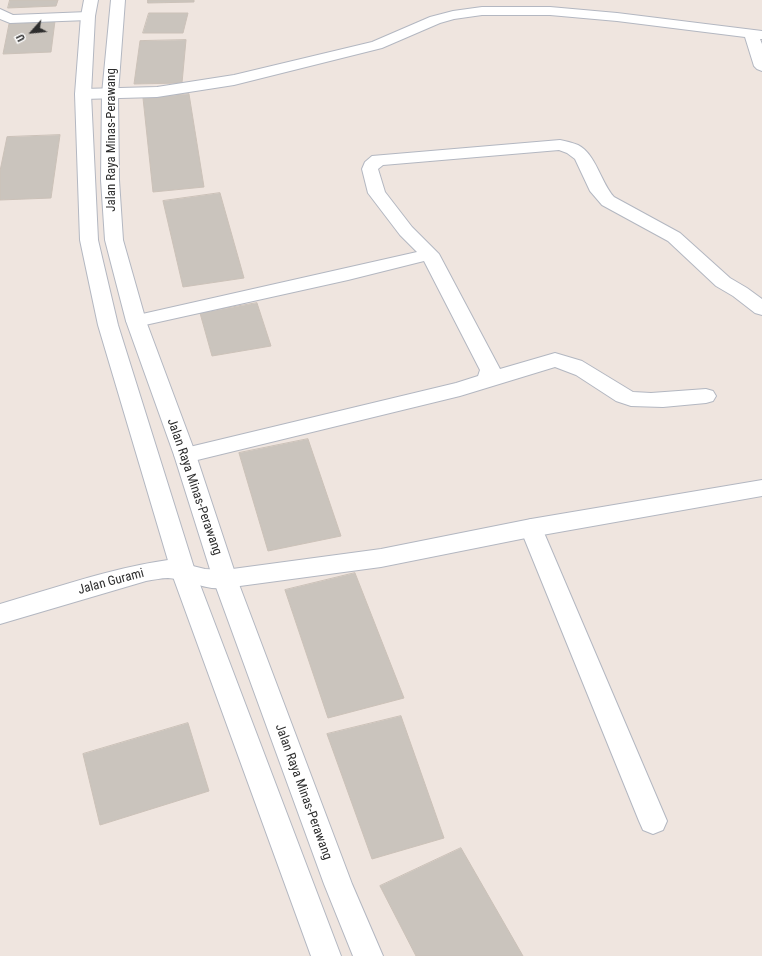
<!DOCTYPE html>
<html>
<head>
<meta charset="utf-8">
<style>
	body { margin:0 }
	#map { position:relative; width:762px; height:956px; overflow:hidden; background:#efe5df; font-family:"Roboto Condensed",sans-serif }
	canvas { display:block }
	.north { position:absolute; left:12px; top:12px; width:40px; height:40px; -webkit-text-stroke:3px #fff; paint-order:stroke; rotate:243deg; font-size:11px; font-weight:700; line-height:16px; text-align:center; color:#2d2d2d }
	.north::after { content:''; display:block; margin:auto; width:14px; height:18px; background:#2d2d2d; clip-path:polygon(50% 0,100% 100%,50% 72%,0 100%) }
</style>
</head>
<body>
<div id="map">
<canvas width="762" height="956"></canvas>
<div class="north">U</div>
</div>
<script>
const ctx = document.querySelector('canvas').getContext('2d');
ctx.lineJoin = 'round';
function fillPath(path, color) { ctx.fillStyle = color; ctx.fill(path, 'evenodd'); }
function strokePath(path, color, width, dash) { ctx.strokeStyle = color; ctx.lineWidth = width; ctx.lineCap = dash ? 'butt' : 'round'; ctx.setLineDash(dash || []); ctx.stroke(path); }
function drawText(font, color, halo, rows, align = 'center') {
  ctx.font = font + ' "Roboto Condensed",sans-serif'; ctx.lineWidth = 3; ctx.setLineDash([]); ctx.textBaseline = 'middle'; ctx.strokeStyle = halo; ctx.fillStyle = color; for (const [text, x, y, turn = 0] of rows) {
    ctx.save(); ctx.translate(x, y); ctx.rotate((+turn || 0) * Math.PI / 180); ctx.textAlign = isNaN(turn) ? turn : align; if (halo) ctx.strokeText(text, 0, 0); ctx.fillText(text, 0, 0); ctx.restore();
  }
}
const building = new Path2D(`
	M10,0H58L56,6L8,8Z
	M148,0H194V2L148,3Z
	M149,13H188L183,33H143Z
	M55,21L51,52L3,54L9,24Z
	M186,40L182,83L134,84L140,41Z
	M189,94L204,187L153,192L143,98Z
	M60,135L51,198L0,200V171L7,137Z
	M220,193L244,278L183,287L163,201Z
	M257,303L271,346L212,356L200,313Z
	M308,439L341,536L268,551L239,453Z
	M355,573L404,698L328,718L285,590Z
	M401,716L444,838L372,859L327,734Z
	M188,723L209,791L100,825L83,754Z
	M461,848L523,956H416L380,886Z`);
fillPath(building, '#cac4bd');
strokePath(building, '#cbc1b8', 1);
const minor = new Path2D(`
	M482,7H550L617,13L762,31V39H760L762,44V71L757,69L754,66L745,37L617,21L550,15H482L454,19L440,23L382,48L234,85L157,97L83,99L77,97L75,94L77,91L83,89L157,87L234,75L372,42L430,17L453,11Z
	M0,9L13,15L88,12L93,13L95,16L93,19L88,20L10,23L0,19Z
	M560,140C566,141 573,143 578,145C596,154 601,183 614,197L680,233L730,278L747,288L762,299V315L755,313L733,296L716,286L668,241L602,205L590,191L575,159L567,153L559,150L383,165L378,169L385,192L412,227L439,254L500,369L555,353L582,361L633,392L651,393L706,389L713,391L716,396L713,401L706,403L663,407L631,406L616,401L576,375L555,367L460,396L185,463L177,460L174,455L177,450L456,383L478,376L480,370L424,261L348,280L136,327L129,325L126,321L129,317L417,252L400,235L368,193L362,169L365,162L372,156Z
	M531,519L539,522L542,528L667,821L663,830L653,834L643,830L639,821L520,528L523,522Z
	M168,560L205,569L225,570L233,572L237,579L233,586C208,594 191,579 168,578C161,578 153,580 146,581L0,624V604C55,588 111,568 168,560Z`);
const tertiary = new Path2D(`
	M762,480V496L531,537L381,567L225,588L217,586L213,579L217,572L225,570L381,549L531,519Z`);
const secondary = new Path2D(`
	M84,0H98L95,16L91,94L98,240L118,325L196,574L341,956H311L172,574L98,325L80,240L75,94L81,16Z
	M111,0H125L118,94L119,180L123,240L146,321L196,455L237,579L352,884L383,956H353L324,884L213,579L174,455L126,321L105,240L101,180L102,94Z`);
strokePath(minor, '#b3b7c1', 2);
strokePath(tertiary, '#b3b7c1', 2);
strokePath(secondary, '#b3b7c1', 2);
fillPath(minor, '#fff');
fillPath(tertiary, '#fff');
fillPath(secondary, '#fff');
drawText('13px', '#2d2d2d', '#fff', [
	["Jalan Raya Minas-Perawang",112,140,-90],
	["Jalan Raya Minas-Perawang",194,487,71],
	["Jalan Gurami",111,582,-15],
	["Jalan Raya Minas-Perawang",303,792,70]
]);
</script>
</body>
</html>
